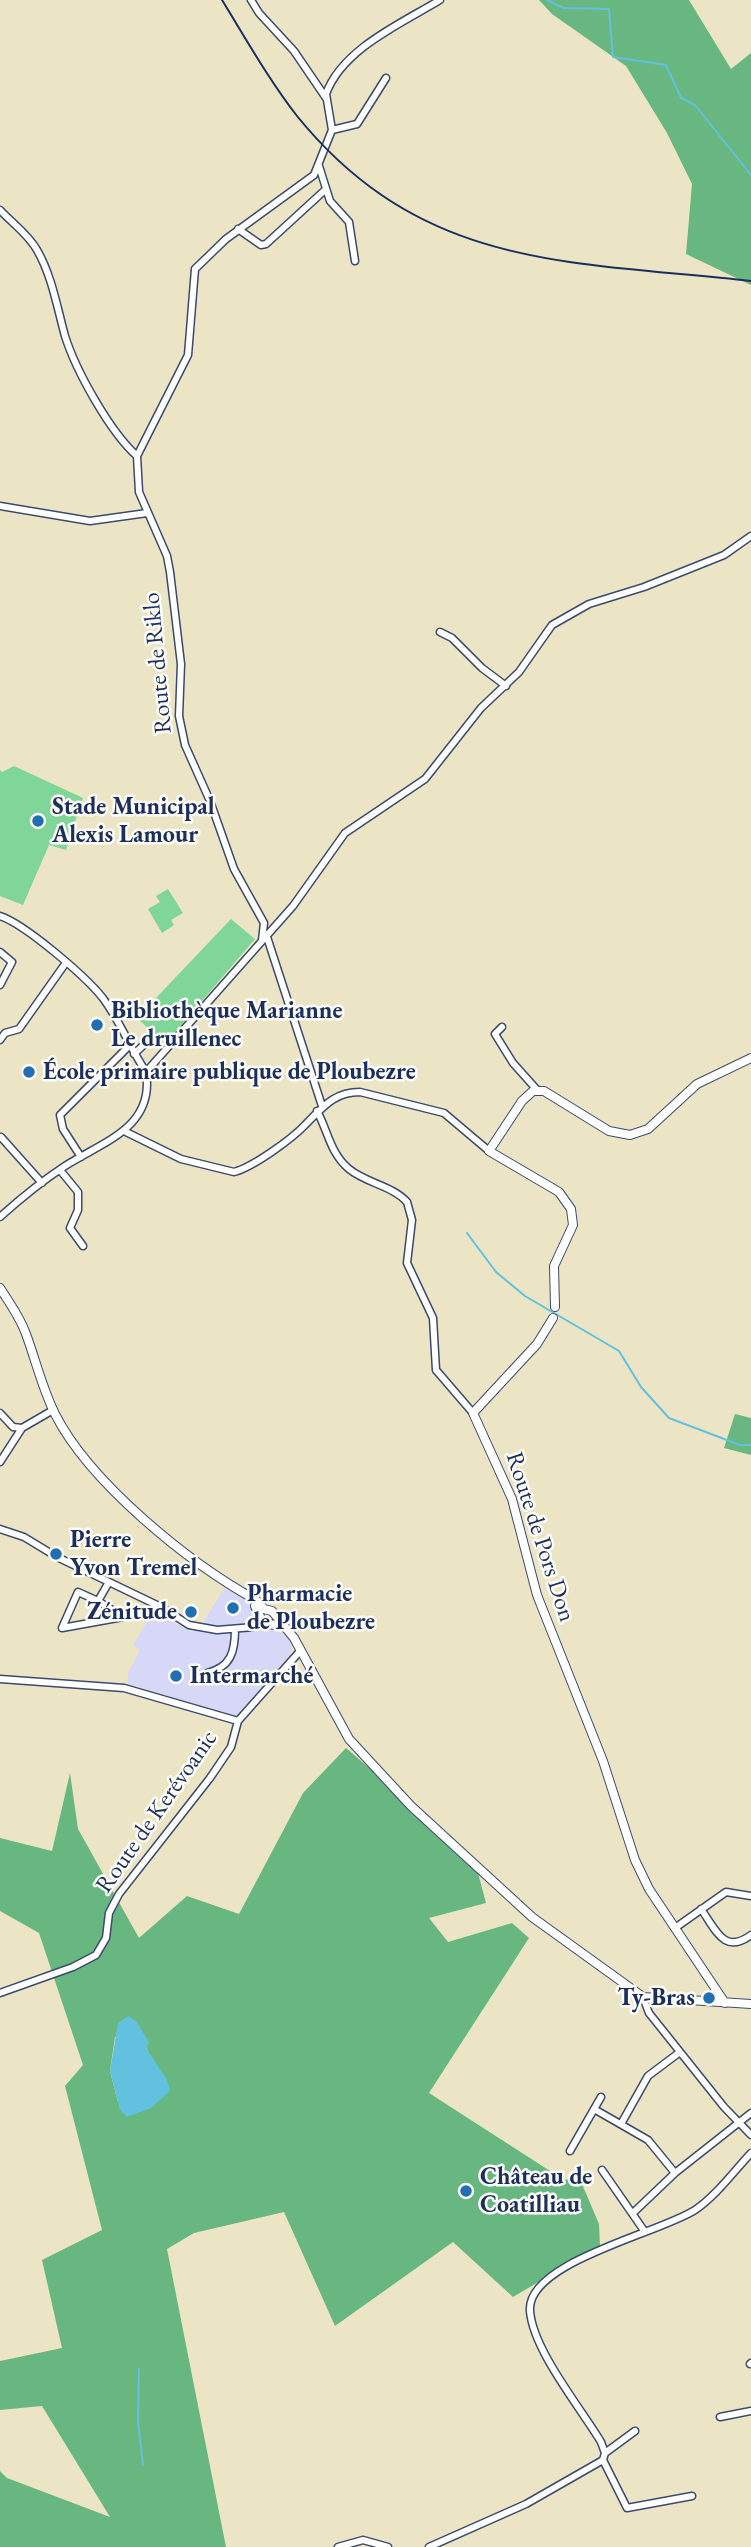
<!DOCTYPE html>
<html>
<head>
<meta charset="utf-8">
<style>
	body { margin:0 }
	canvas { display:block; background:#ebe5c6 }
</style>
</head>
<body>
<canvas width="751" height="2547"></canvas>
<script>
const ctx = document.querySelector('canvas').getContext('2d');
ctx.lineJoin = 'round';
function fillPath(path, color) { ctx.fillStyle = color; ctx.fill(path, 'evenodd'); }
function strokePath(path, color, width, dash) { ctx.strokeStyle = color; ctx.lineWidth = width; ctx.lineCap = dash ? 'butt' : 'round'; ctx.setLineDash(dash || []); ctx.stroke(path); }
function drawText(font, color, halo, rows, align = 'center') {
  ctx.font = font + ' "EB Garamond",serif'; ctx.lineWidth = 5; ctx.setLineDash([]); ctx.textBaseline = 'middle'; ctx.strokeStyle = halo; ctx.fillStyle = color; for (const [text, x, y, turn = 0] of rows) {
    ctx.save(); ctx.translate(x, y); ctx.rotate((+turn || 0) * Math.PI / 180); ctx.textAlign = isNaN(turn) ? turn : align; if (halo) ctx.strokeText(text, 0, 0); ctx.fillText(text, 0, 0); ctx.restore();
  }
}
fillPath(new Path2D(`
	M223,1590H232L251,1605L254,1618L262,1627H274L292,1642L290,1655L236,1716L128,1684V1673L140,1650L133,1645L153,1612L193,1632L199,1629Z`), '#d7d7f8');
fillPath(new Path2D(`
	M14,766L83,798L66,850L49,845L23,905L0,896V770L2,772Z
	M168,889L183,913L171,920L174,925L162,933L148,909L160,902L156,896Z
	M231,919L255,939L165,1044L137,1018Z`), '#80d699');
fillPath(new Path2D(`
	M539,0H689L731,69L751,53V285L686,254L692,184L667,133L626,66L552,14Z
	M735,1414L751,1418V1455L724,1448Z
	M346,1748L474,1858L486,1903L429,1918L448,1942L512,1923L529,1938L429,2093L564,2180L579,2177L599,2224L600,2246L513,2297L453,2242L335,2326L284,2212L194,2233L167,2249L226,2547H0V2471L7,2478L110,2517L42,2406L0,2410V2361L62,2348L42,2260L102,2230L65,2086L83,2065L39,1933L0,1911V1838L52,1851L70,1773L78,1829L139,1938L187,1896L239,1914L303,1793ZM115,2037L149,2042L146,2047L149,2054L118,2102L110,2071Z`), '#68b781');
fillPath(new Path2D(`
	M128,2016L136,2021L149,2042L146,2048L167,2080L170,2091L151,2108L127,2117L120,2110L110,2071L118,2023Z`), '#61c1df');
strokePath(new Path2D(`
	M547,0L564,8L609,9L613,57L666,65L681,98L695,105L751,175
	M467,1233L496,1272L525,1296L619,1351L641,1387L669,1418L740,1445H751
	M139,2369L138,2421L143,2465`), '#61c1df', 2);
const street = new Path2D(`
	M251,0L259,13L294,51L326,98
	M332,130L357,124L386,78
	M319,166L330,201L349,222L355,261
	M0,210C12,223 28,234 37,250C52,276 57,307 65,336C76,371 110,432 137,456
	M238,229L261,245L266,244L325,190
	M0,506L90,521L147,513
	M440,632L452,638L482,668L506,686
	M0,916C25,924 85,976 102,997C119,1019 130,1048 146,1072C155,1128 102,1142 65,1166C42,1181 20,1199 0,1217
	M266,934L322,1106
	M262,940L264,923L234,869L210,801L185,745L179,716L181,664L170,572L167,556L139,492L137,456L188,355L195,269L226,239L314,175L332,130L326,94C342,49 402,23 440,0
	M0,952L12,962L0,985
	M502,1027L495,1034L513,1063L538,1091
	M0,1040L5,1033L19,1029L65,964
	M134,1054L149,1040
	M146,1072L293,906L345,833L425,779L481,708L519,672L552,625L589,604L644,587L724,555L751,536
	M317,1111C328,1131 330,1153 349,1169C366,1183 393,1186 407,1202L412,1220L407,1263L433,1318L436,1370L473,1413
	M126,1132L181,1159L234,1172C253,1167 292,1139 306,1124C323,1107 334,1092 360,1092L444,1113L489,1151
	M1,1137L42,1183
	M81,1157L63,1129L60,1115L129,1046
	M60,1170L78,1192V1210L70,1228L83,1246
	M0,1413L13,1427L22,1428
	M0,1462L22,1428L53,1410
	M0,1529L24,1537L57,1557L161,1607L189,1625L217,1630L254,1627L263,1623
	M98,1601L123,1617L62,1628L78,1592L98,1601L109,1582
	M207,1673C231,1667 235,1652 235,1629
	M0,1679L124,1688L238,1721
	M701,1909C716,1930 724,1955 751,1935
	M675,1928L726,1892L751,1896
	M0,1993L73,1967L96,1955L106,1938L109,1913L119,1894L210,1778L231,1747L238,1721L301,1650
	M643,1997L649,2013L724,2107L751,2135
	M594,2109L648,2140L675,2173
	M621,2124L648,2076L680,2052
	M570,2151L601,2097
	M602,2170L645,2232
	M634,2212L675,2173L751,2113
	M750,2364L751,2363
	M720,2417L751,2411
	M605,2453L635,2431
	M603,2460L627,2508L692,2496
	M338,2547L363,2540L388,2547
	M429,2547L526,2504L603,2460L605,2453L601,2442C580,2407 533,2350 530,2311C526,2262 660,2233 695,2210C716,2196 734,2171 751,2153`);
const secondary = new Path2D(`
	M0,1288C9,1302 20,1317 26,1334C36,1361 42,1388 55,1414C90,1483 189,1563 256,1600L264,1609L272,1611L294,1638L349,1739L411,1806L532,1917L643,1997L751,2004
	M555,1307L554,1266L573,1225L571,1209L559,1192L489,1151L522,1101L533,1091H544L609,1131L630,1135L648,1129L697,1084L751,1058
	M553,1318L537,1344L473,1413L512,1499L537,1595L603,1761L635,1860L649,1889L725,2003
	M255,1606L263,1623L281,1626`);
strokePath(street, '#3a4a6e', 9);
strokePath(secondary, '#3a4a6e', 10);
strokePath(street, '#fff', 6);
strokePath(secondary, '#fff', 8);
strokePath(new Path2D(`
	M222,0C246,39 269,80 297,116C423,271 572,261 751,281`), '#1b2f5e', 2);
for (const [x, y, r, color] of [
	[38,821,7,"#1f6fb2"],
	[97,1025,7,"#1f6fb2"],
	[29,1072,7,"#1f6fb2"],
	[56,1554,7,"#1f6fb2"],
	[233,1608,7,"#1f6fb2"],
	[191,1612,7,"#1f6fb2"],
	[176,1676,7,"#1f6fb2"],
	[709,1998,7,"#1f6fb2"],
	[466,2191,7,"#1f6fb2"]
]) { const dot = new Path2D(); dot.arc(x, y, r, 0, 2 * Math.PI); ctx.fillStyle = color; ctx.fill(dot); strokePath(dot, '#fdfcf7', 2.5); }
drawText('24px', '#1b2f5e', '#fdfcf7', [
	["Route de Riklo",158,663,-95],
	["Route de Pors Don",540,1537,72],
	["Route de Kerévoanic",157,1812,-55]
]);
drawText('bold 24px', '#1b2f5e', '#fdfcf7', [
	["Stade Municipal",52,807],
	["Alexis Lamour",52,835],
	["Bibliothèque Marianne",111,1011],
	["Le druillenec",111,1039],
	["École primaire publique de Ploubezre",43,1072],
	["Pierre",70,1540],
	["Yvon Tremel",70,1568],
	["Pharmacie",247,1594],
	["de Ploubezre",247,1622],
	["Zénitude",177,1612,"right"],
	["Intermarché",190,1676],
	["Ty-Bras",695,1998,"right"],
	["Château de",480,2177],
	["Coatilliau",480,2205]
], 'left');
</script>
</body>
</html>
